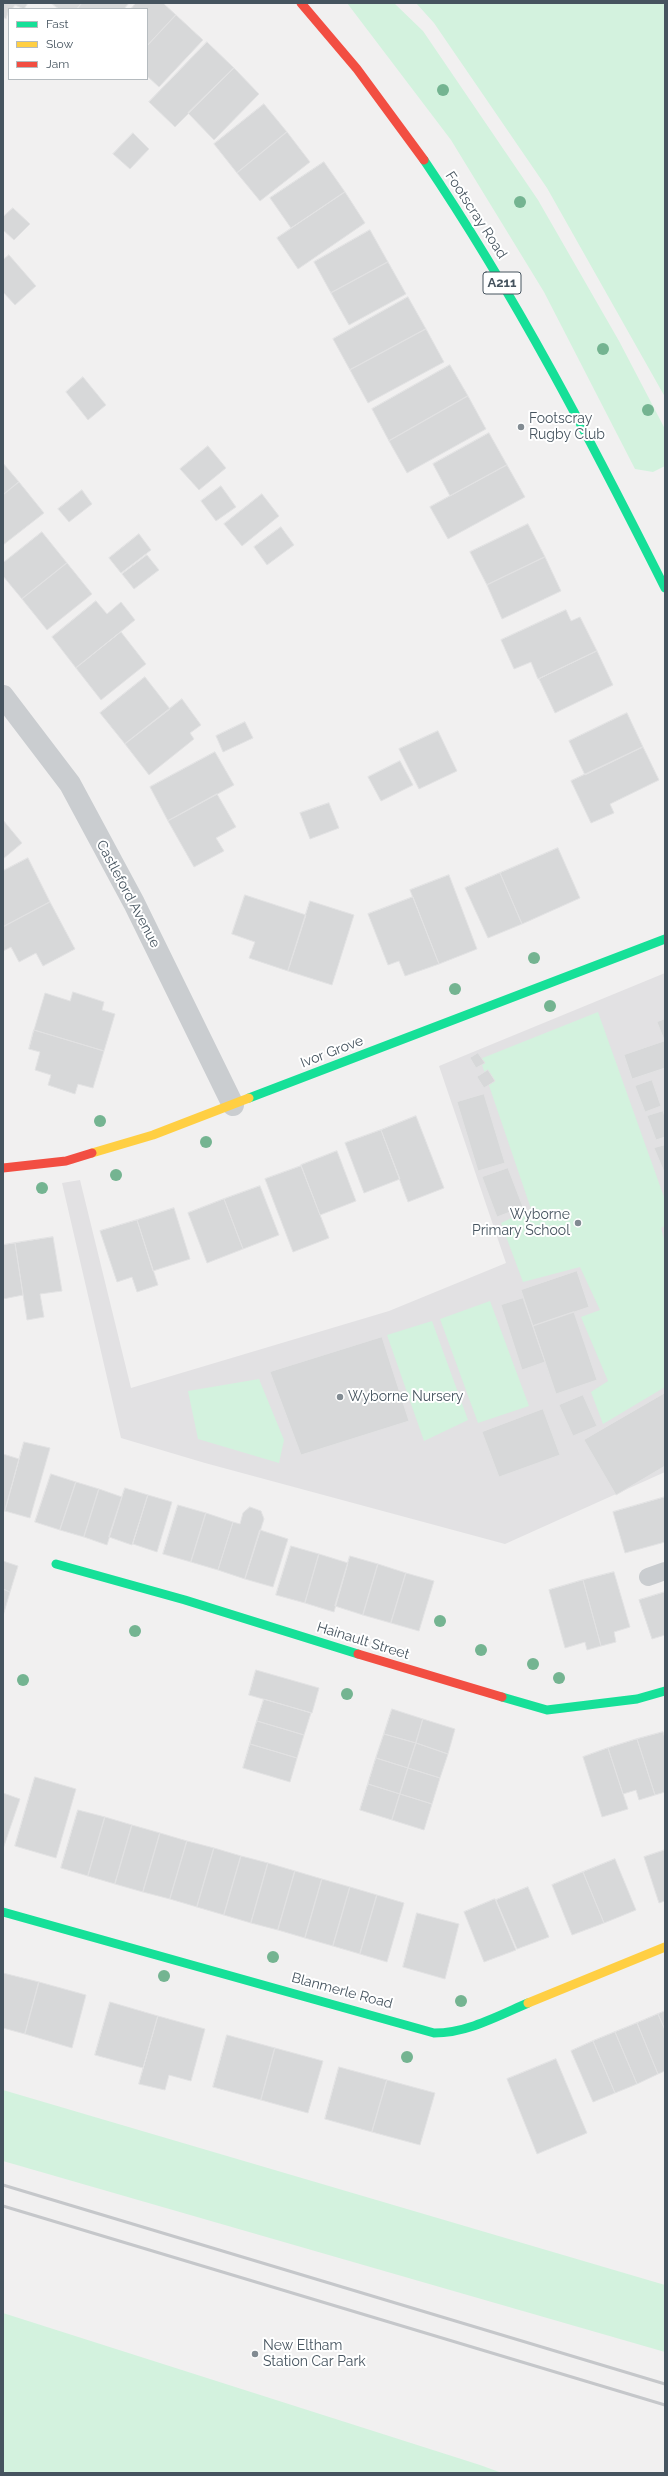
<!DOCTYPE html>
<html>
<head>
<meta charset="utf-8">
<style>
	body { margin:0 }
	#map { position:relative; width:668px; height:2476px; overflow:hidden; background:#f1f0f0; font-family:Raleway,sans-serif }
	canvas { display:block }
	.frame { position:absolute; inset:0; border:4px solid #46545f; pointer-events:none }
	.legend { position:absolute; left:8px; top:8px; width:140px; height:72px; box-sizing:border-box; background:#fff; border:1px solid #b5bbbf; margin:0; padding:5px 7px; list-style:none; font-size:12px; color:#46545f }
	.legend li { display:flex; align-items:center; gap:8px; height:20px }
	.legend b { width:20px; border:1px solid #b5bbbf }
</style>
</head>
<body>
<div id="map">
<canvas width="668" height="2476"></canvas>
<div class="frame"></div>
<ul class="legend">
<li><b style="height:5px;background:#16e098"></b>Fast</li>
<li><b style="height:5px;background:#ffcf43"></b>Slow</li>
<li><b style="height:5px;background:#f24e42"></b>Jam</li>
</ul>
</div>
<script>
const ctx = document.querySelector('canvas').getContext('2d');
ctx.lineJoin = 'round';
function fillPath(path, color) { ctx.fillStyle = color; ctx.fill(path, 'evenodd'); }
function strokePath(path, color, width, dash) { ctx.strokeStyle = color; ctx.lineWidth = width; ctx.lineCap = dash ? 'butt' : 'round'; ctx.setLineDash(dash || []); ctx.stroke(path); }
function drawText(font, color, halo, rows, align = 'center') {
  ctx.font = font + ' Raleway,sans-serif'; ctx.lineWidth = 4; ctx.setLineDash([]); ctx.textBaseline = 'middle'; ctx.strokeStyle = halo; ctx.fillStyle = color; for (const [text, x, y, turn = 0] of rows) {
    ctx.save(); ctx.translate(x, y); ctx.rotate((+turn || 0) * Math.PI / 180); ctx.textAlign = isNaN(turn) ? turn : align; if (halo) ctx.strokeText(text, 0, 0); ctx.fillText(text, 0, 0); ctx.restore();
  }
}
fillPath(new Path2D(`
	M665,973V1472L505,1544L205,1463L121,1438L62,1183L80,1180L131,1388L389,1311L506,1263L439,1066Z`), '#e2e1e3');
fillPath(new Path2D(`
	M347,3H394L423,31L538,200L619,341L665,429V466L653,472L635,469L544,292L451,140Z
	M416,3H665V397L547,188L434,23Z
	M598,1012L665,1200V1226L661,1228L665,1243V1387L603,1424L591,1392L608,1381L581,1317L600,1310L580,1267L523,1282L501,1223L531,1209L480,1059Z
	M490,1301L529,1406L478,1423L440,1319Z
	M432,1321L468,1420L424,1441L387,1335Z
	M259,1379L284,1440L279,1463L198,1439L188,1391Z
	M3,2090L665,2285V2352L3,2161Z
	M3,2313L480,2465L502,2473H3Z`), '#d3f2de');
const building = new Path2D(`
	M3,3H28L24,9L15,5L12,9H9L6,19L3,17Z
	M51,3H82L77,9H59Z
	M82,3H129L124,9H77Z
	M136,3H163L176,15L147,46V9H131Z
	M176,15L203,40L159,87L147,76V46Z
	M207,42L234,68L175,127L149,102Z
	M234,68L259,94L214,140L188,113Z
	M264,104L287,132L237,173L214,144Z
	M287,132L310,162L260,201L237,173Z
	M133,133L149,149L130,169L113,154Z
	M324,162L345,192L291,228L270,198Z
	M345,192L365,223L298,269L277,238Z
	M13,208L30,224L14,240L3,230V217Z
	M370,230L388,262L331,293L314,262Z
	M9,255L36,286L15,305L3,292V260Z
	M388,262L406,294L349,325L331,293Z
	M408,297L426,329L350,370L333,339Z
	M426,329L444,362L368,403L350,370Z
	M450,365L468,396L389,441L372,409Z
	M83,377L106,405L88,420L66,392Z
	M468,396L486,429L407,473L389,441Z
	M489,433L507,465L450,496L433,464Z
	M208,446L226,468L199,490L180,469Z
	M3,463L19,482L3,495Z
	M507,465L525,497L448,539L430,507Z
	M19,482L44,513L3,545V495Z
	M221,486L236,507L216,521L201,501Z
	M82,490L92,504L69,522L58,509Z
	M262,494L279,516L242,546L224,524Z
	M528,524L545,557L487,585L470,552Z
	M281,527L294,545L267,565L254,547Z
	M42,532L67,563L22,599L3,576V563Z
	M139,534L151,550L121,573L109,558Z
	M147,555L159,570L134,589L122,574Z
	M545,557L561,591L502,619L487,585Z
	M67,563L92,594L47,630L22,599Z
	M96,601L107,614L121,602L135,620L76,668L52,637Z
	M566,610L571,621L580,617L597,651L538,679L531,662L514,669L501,640Z
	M121,632L146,664L101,700L76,668Z
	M597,651L613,685L555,713L539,679Z
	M145,677L170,709L125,744L100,713Z
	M182,699L201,725L190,733L194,739L149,775L125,744Z
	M627,713L643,747L585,775L569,741Z
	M245,722L253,738L223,752L216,736Z
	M438,731L457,771L419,789L399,749Z
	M643,747L659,780L610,804L614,813L591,823L571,781Z
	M215,752L234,785L168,821L150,787Z
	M400,761L413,785L381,801L368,777Z
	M217,794L236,827L216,838L224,851L194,867L168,821Z
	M329,803L339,828L310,839L300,813Z
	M3,820L22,843L3,859Z
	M558,848L580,898L522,924L500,873Z
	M28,858L50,902L3,927V871Z
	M500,873L522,924L488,938L465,888Z
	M449,875L477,949L439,964L410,890Z
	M245,895L306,915L288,971L249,958L255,942L232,934Z
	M413,897L439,964L405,976L399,961L388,965L368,914Z
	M310,901L354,915L332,985L288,971Z
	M50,902L75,949L43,966L36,953L19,962L11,947L3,951V927Z
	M73,992L104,1002L102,1010L115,1014L104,1051L34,1030L45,993L70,1001Z
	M665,1019V1042L657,1022Z
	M34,1030L104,1051L93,1088L78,1084L75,1094L48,1085L51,1075L35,1070L40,1052L29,1049Z
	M665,1041V1068L632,1079L624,1055Z
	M478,1053L485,1063L476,1068L470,1058Z
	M488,1070L495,1081L484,1088L477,1077Z
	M652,1080L661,1106L645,1112L635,1086Z
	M484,1094L505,1163L478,1171L457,1102Z
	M663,1111L665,1117V1137L656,1140L647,1116Z
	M416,1116L444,1188L408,1202L381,1130Z
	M381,1130L400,1179L364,1193L345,1143Z
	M665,1145V1174L654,1148Z
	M337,1151L356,1201L320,1215L301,1165Z
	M301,1166L329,1238L293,1252L265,1179Z
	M508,1168L523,1207L497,1217L482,1177Z
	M260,1186L279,1235L243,1249L224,1199Z
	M224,1199L243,1249L207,1263L188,1213Z
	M174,1208L190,1259L153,1271L137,1220Z
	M137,1220L158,1285L137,1292L132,1277L117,1282L100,1231Z
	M53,1237L62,1291L40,1294L44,1317L27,1320L15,1243Z
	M15,1243L23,1295L3,1299V1245Z
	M577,1271L589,1307L533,1326L521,1290Z
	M523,1298L545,1362L522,1370L501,1305Z
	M574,1312L597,1380L556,1394L533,1326Z
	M382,1337L409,1421L301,1455L270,1372Z
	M665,1393V1466L616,1495L584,1440Z
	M583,1395L597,1426L573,1436L559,1405Z
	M543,1409L560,1455L499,1477L482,1432Z
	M24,1442L50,1448L30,1518L5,1511Z
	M3,1454L19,1459L5,1511H3Z
	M51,1474L76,1482L60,1530L35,1522Z
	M76,1482L99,1489L84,1537L60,1530Z
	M125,1488L148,1495L132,1545L109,1537Z
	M99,1489L122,1497L107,1545L84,1537Z
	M148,1495L172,1502L157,1552L133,1544Z
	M665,1497V1542L625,1553L613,1512Z
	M178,1505L206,1513L191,1562L163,1554Z
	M250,1507L261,1511L264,1519L245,1579L218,1570L233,1522L240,1524L243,1513Z
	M206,1513L233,1522L218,1570L191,1562Z
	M260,1530L288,1539L273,1587L245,1579Z
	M291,1546L319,1554L305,1603L276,1595Z
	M319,1554L348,1563L334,1612L305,1603Z
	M350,1556L378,1564L363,1615L335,1606Z
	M3,1561L18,1566L10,1592L3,1589Z
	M378,1564L406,1573L391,1623L363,1615Z
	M614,1572L630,1627L614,1632L616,1642L601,1646L583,1580Z
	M406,1573L434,1581L419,1631L391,1623Z
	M583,1580L601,1646L587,1650L585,1642L565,1648L549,1590Z
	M3,1589L10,1592L3,1616Z
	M665,1592V1635L652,1639L639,1600Z
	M256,1670L319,1688L312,1713L249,1695Z
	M264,1699L311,1713L304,1735L257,1721Z
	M392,1709L423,1719L416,1743L384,1734Z
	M423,1719L455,1729L448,1754L416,1743Z
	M257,1721L304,1735L297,1758L250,1744Z
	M663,1732L665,1738V1792L655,1795L637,1739Z
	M384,1734L416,1743L408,1768L376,1758Z
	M637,1739L655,1795L639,1800L636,1790L623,1794L608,1748Z
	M416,1743L448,1754L440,1778L408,1768Z
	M250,1744L297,1758L290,1782L243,1768Z
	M608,1748L628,1809L602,1817L583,1757Z
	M376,1758L408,1768L400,1794L368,1784Z
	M408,1768L440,1778L432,1804L400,1794Z
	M35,1777L76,1789L56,1858L15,1846Z
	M368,1784L400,1794L392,1820L360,1810Z
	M3,1793L20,1799L3,1849Z
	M400,1794L432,1804L424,1830L392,1820Z
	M78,1810L105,1817L88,1876L61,1868Z
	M105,1817L132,1825L115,1884L88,1876Z
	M132,1825L160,1833L143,1892L115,1884Z
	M160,1833L187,1841L170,1899L143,1892Z
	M187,1841L214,1848L197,1907L170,1899Z
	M214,1848L241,1856L224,1915L197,1907Z
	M665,1850V1901L659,1903L644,1857Z
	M241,1856L268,1863L251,1923L224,1915Z
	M615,1859L636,1910L604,1923L583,1872Z
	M268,1863L295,1871L278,1930L251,1923Z
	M295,1871L322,1879L305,1938L278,1930Z
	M583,1872L604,1923L572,1935L552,1885Z
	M322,1879L350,1887L333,1946L305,1938Z
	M350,1887L377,1895L360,1954L333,1946Z
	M528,1887L549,1937L517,1949L496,1900Z
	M377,1895L404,1903L387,1962L360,1954Z
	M495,1899L516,1950L484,1962L464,1912Z
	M417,1913L459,1924L445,1979L403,1967Z
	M3,1973L39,1982L25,2034L3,2028Z
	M39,1982L86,1995L72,2048L25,2034Z
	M110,2002L158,2016L143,2068L95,2055Z
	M665,2011V2030L658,2014Z
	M658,2014L665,2030V2071L658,2074L637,2023Z
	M158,2016L205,2029L191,2081L169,2075L165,2090L139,2084Z
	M637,2023L658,2074L637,2084L615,2032Z
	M615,2032L637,2084L615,2093L593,2041Z
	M227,2035L275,2048L261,2100L213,2087Z
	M593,2041L615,2093L593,2102L571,2051Z
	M275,2048L323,2061L308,2113L261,2100Z
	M556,2059L587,2133L537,2154L507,2079Z
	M339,2067L387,2080L372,2132L325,2119Z
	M387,2080L435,2093L420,2145L372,2132Z`);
fillPath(building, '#d7d8d9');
strokePath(building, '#e2e2e3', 1);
strokePath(new Path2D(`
	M648,1577L665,1571`), '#cacdd0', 18);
strokePath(new Path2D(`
	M3,696L70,784L134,903L233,1105`), '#cacdd0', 22);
strokePath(new Path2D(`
	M424,160C516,296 591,441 665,588
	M249,1098L665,939
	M56,1564L185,1600L358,1654
	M502,1697L547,1710L637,1699L665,1691
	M3,1912L434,2033C467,2033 498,2016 528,2003`), '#16e098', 9);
strokePath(new Path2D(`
	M92,1153L153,1135L249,1098
	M528,2003L665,1947`), '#ffcf43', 9);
strokePath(new Path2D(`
	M301,3L357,69L424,160
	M3,1168L66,1161L92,1153
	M358,1654L502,1697`), '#f24e42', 9);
strokePath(new Path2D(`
	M3,2185L665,2384
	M3,2206L665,2405`), '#c5c7ca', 3);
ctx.fillStyle = '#74b491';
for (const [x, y] of [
	[443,90],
	[520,202],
	[603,349],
	[648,410],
	[534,958],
	[455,989],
	[550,1006],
	[100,1121],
	[206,1142],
	[116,1175],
	[42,1188],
	[440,1621],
	[135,1631],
	[481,1650],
	[533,1664],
	[559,1678],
	[23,1680],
	[347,1694],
	[273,1957],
	[164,1976],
	[461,2001],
	[407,2057]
]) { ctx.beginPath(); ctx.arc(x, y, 6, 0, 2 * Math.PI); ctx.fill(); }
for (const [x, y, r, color] of [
	[521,427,4,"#828b92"],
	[578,1223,4,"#828b92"],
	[340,1397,4,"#828b92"],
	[255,2354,4,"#828b92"]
]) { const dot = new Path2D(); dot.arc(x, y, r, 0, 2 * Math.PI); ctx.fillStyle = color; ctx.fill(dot); strokePath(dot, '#fff', 1.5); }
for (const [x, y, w] of [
	[502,283,38]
]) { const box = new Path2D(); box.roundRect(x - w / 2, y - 11, w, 22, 3); ctx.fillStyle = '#fff'; ctx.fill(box); strokePath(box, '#46545f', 1); }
drawText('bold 13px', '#46545f', null, [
	["A211",502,283]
]);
drawText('14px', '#46545f', '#fff', [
	["Footscray Road",476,215,57],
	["Castleford Avenue",128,894,62],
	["Ivor Grove",332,1052,-21],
	["Hainault Street",363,1641,17],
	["Blanmerle Road",342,1991,15]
]);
drawText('14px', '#46545f', '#fff', [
	["Footscray",529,419],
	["Rugby Club",529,435],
	["Wyborne",570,1215,"right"],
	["Primary School",570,1231,"right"],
	["Wyborne Nursery",348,1397],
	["New Eltham",263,2346],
	["Station Car Park",263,2362]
], 'left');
</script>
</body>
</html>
